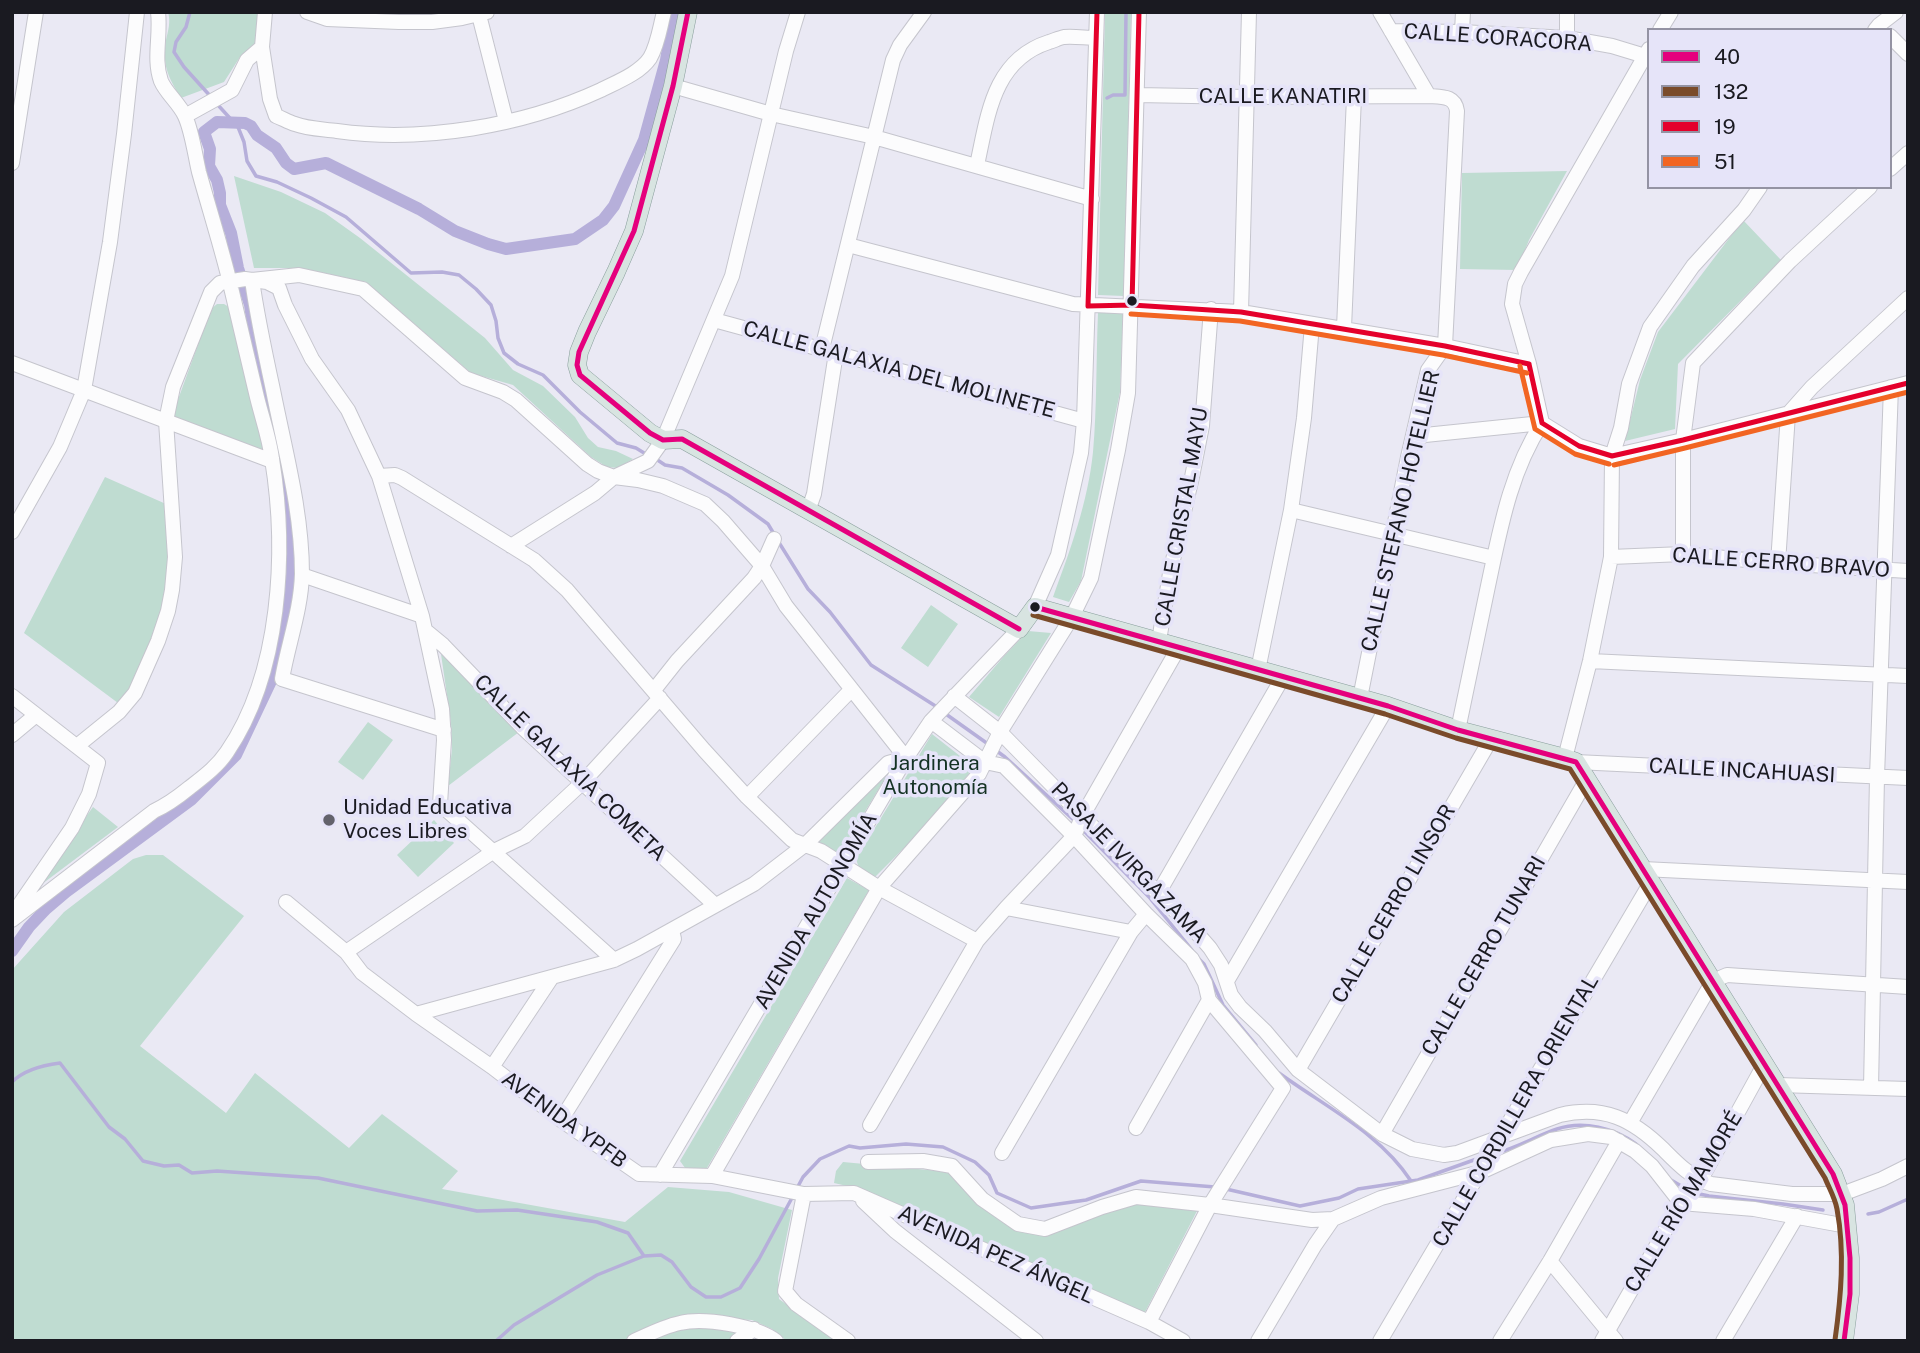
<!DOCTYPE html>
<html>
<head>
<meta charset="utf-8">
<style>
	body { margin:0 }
	#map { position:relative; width:1920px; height:1353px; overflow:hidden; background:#eae9f4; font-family:"Public Sans",sans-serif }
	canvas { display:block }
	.frame { position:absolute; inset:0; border:14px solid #1a1a21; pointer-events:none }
	.legend { position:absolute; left:1647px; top:28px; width:245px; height:161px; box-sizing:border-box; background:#e6e4f9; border:2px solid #9493a3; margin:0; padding:9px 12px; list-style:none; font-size:21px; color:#1a1a21 }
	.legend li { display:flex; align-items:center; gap:14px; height:35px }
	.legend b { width:35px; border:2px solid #9493a3 }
</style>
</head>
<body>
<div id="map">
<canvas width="1920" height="1353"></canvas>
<div class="frame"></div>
<ul class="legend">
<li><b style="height:9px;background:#e5007d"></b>40</li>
<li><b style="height:9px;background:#7a4b2a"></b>132</li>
<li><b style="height:9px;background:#e4002b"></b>19</li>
<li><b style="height:9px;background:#f26522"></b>51</li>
</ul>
</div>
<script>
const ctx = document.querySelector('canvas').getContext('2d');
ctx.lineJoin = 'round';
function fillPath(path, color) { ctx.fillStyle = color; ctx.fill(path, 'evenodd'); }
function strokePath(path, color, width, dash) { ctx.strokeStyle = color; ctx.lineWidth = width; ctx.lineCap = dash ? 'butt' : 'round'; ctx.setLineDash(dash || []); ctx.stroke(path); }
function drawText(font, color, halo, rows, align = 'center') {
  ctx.font = font + ' "Public Sans",sans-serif'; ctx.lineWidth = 7; ctx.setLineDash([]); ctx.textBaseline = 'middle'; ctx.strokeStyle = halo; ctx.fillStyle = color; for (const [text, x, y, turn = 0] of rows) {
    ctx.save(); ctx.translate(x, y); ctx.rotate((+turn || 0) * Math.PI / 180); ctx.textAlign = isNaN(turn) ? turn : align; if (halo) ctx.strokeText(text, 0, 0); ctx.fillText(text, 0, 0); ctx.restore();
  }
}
fillPath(new Path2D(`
	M168,12H258L256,47L240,57L224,82L181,98C168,77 162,65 166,40C168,31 171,22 168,12Z
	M1105,12H1131L1124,296L1098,295Z
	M1567,171L1529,240L1517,270L1460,269L1462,173Z
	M234,176L281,192L325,213L360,238L485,338L513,370L543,386L575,417L588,438L598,447L616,451L633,459L618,468L607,467L591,457L513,385L471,373L366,282L301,268H254Z
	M1743,220L1781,260L1678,364L1675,429L1625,441L1640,380L1658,332Z
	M217,304H224L229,307L265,446L262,452L172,416L211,309Z
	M1098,313H1123L1120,392L1081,581L1069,602L1053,597C1070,551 1088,502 1093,452C1097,407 1096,359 1098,313Z
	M105,477L166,504C167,533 170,562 167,591C163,629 143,674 118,703L24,633Z
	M931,605L958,624L928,667L901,648Z
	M1028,631L1051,633L999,717L969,697L1005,655Z
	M441,654L519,732L448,786L452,749L451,723Z
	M368,722L393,740L363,780L338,762Z
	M932,734L974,767L933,819L875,877L859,868L856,859Z
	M891,769L839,854L816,840Z
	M93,807L118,827L30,893Z
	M434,820L454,843L418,877L397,855Z
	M146,855H163L244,916L140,1046L226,1113L255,1073L349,1148L382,1114L458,1171L442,1189L625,1222L668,1187L729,1192L792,1210L778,1278L779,1299L837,1341H787L772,1329L752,1320L733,1319L741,1335L731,1341H12V970L64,912L133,859Z
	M847,878L869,890L704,1173L688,1172L680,1161Z
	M843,1162L950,1172L992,1215L1017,1229L1136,1202L1198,1209L1144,1314L860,1189L834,1183L836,1171Z`), '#bfdcd1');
strokePath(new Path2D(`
	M190,12L186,27L176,42L174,52L184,67L212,98
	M1107,98L1113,95H1125L1126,12
	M217,104L238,127L244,142L247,161L256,176L277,182L311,198L346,217L411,273L442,272L459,275L476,289L491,305L496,321L498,338L504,353L518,364L543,375L580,412L617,443L636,448L649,456
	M656,459L665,465L682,468L728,495L768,524L774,534
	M778,541L808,589L830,612L871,665L937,707
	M943,712L988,744
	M994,749L1005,757L1077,823
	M1082,829L1149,897L1192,950
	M1199,959L1204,964L1223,1005L1256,1045
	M1279,1073C1324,1106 1380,1133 1411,1181
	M12,1082C24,1070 44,1065 60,1063L109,1127L125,1139L143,1161L164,1166L179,1165L192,1173L217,1171L318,1178L477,1211L517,1210L597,1222L628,1233L644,1256
	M1496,1153C1517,1148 1536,1136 1557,1129C1583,1120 1615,1128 1636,1144
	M1671,1180L1688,1190
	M1226,1189L1300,1206L1339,1198L1358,1189L1418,1180L1485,1156
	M796,1190L803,1177L820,1159L849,1146L860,1148L906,1144L943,1147L975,1162L989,1175L997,1193L1031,1208L1086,1200L1141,1181L1215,1187
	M1695,1193L1709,1196L1783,1204L1823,1210
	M1868,1214L1879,1212L1908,1199
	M496,1341L514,1325L597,1275L644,1256L661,1255L672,1262L691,1287L706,1297H721L740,1288L759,1259L793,1196`), '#b6afda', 3.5);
strokePath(new Path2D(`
	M272,415L260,376L250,305L238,268L231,233L220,205V193L217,180L209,166L210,149L204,132L217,122L245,123L251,126L257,135L276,148L286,163L294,169L326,163L419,209L455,231L488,244L506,249L575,239L603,220L614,206L644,140L666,60L674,12
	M12,951L29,927L46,909L66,892L191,800L236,755L272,679L289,606L292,568L286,496L282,460`), '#b6afda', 12);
const minor = new Path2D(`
	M307,12L327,19L399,22H432L462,18L487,12
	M1380,12L1429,96
	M479,15L506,121
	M1660,30L1671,12
	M1875,30L1879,25L1896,12
	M1391,31L1462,32L1567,38L1612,46L1645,56
	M1462,32L1463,12
	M1890,36L1908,54
	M1567,38V12
	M262,47L270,99L276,116C282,118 288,122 295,124C308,129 323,129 337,131C423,143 523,126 601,90C617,82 640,73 650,58C658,44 660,27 664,12
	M673,86L771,114L874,137L1092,199
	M1137,95L1247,97L1429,96C1443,97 1455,96 1457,111L1445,346L1428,370L1408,457L1360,698
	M185,116L232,90L247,60L262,47L265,12
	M12,163L36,12
	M977,165C988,115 993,60 1049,42C1053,41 1059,38 1064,37C1074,36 1086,38 1096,38
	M1890,169L1908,153
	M848,245L1073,304L1241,312L1445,346L1529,364
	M252,280L299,275L363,289L465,378L503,392L516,400L587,464L598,471L614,477L638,480L663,486L705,504L723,521L762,566L786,606L906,758L888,763L806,844L754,884L637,949L614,960L416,1014
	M252,280C257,316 265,353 273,390C285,451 302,511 302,574C301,610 288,644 282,679L444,730
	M1241,312L1249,12
	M714,320L1084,421
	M1344,328L1354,97
	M822,349L893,60L900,45L924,12
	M12,363L272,461
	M1412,445L1416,439L1425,435L1542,423
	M1612,456L1579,446L1542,423L1529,364L1512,304L1515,284L1521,272L1649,49
	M1612,456L1683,440L1908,383
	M379,476L395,475L402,478L534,560L567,590L704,750L747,797L792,840L821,851L879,888L977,941
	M1291,510L1494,558
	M808,511L814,494L836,353
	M12,532L60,447L84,390L110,242L124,134L137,12
	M511,546L595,493L614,477L648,461L663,440L732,276L786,51L798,12
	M1683,554V440L1693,363L1790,261L1870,187
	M1611,557L1683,554L1778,563L1908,571
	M1778,563L1788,414L1812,387L1908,298
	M302,575L422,616
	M1035,607L1058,555L1081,453L1084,421L1097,12
	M426,631L443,645L522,727L715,905
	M1159,641L1170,573L1192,477L1202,426L1211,309
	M1590,661L1908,676
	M1258,670L1291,510L1304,418L1312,325
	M654,690L677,661L754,578L762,566L774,539
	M12,696L98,763L89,794L72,828L13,914
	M954,696L1000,732L1196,932L1210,948L1221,965L1231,995L1240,1007L1265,1031L1298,1070L1382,1134L1412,1149L1444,1155L1457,1153L1560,1115C1604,1105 1632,1119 1663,1149C1678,1164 1690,1177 1711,1184L1792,1194H1842L1882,1179L1908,1166
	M931,721L985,762L1004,766L1074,836L1146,914L1192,959L1205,983L1209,1000L1283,1088L1210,1205L1149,1322
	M1458,730C1468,682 1478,634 1488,586C1500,530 1510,472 1542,423
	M12,735L36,715
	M77,746L119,712L135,693L158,641L168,611L172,590L175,557L166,421L173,387L211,292L220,283L245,279L267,282L279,288L285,305L312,359L348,410L379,476L422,616L442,709L444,740L440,804L614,960
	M1565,758L1590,661L1611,557L1612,456L1621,428L1629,384L1650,327L1693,266L1744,210L1760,187
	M1576,762L1908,778
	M747,797L851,690
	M1643,869L1908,882
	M1159,892L1283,677
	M286,902L346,952L362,973L416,1014L492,1067L561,1120L639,1174L712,1176L804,1194L854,1193L1149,1322L1183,1341
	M1006,908L1131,932
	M12,920L154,811C167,805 178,797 189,788C203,777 217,767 227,752C281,673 287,551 272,459C269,436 261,415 256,393C247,355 238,317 229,279C220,243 209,208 199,172C195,155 192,131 185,116C179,103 166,93 161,81C153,59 161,35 158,12
	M346,952L494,851L525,836L582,783L660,698
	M1227,981L1388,706
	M492,1067L552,977
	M1298,1070L1491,739
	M1778,1085L1908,1089
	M1871,1088L1877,777L1891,387
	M561,1120L674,939L672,930
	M1630,1123L1713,981L1727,975L1908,987
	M870,1125L977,941L1006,908L1074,836L1083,815L1179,647
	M1136,1128L1209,1000
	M1382,1134L1587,779
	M1002,1153L1131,932L1146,914
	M868,1162L923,1161L952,1166L982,1199L1018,1224L1045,1229L1102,1207L1136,1197L1210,1205L1312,1220L1333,1219L1381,1198L1481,1172L1551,1140L1588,1134L1611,1137L1635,1151L1652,1166L1681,1203L1754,1209L1847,1226
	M660,1175L906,758L931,721L1019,629
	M712,1176L879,888L979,774L1000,732L1072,617L1091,578L1118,450L1128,393L1139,12
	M804,1194L785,1291L796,1304L848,1341
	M863,1201L895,1231L1036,1341
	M1550,1261L1616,1341
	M634,1341C649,1334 665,1326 680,1323C704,1317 757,1326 776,1341
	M737,1341L754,1329
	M1258,1341L1315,1245L1333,1219
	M1380,1341L1651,882
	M1500,1341L1550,1261L1619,1141
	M1602,1341L1681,1203L1700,1181L1765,1063
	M1723,1341L1797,1216`);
const major = new Path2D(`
	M688,12L673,86L634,231L616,272L587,332L579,352L577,365L580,375L650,433L663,440L682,439L1019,629L1035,607L1388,706L1458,730L1565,758L1576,762L1833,1174L1845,1205L1850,1258V1294L1844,1341`);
strokePath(minor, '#c5c5cd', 16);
strokePath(major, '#8a9f9d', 19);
strokePath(minor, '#fcfcfd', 14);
strokePath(major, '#d8e4e1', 18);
strokePath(new Path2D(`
	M688,12L673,86L634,231L579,352L577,365L580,375L650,433L663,440L682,439L1019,629
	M1035,607L1388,706L1458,730L1576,762L1833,1174L1845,1205L1850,1258V1294L1844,1341`), '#e5007d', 5);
strokePath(new Path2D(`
	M1033,615L1385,714L1456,738L1570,769L1825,1178C1829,1188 1835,1198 1837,1209C1845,1252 1841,1297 1835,1340`), '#7a4b2a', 5);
strokePath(new Path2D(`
	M1097,12L1088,306L1132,305L1241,312L1445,346L1529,364
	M1132,305L1139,12
	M1529,364L1542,423L1579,446L1612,456
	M1612,456L1683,440L1908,383`), '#e4002b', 5);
strokePath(new Path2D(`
	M1131,314L1240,321L1443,355L1527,373
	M1520,366L1535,429L1575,454L1609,464
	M1614,465L1685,448L1908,392`), '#f26522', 5);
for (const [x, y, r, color] of [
	[1132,301,6,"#1a1a21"],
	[1035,607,6,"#1a1a21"],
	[329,820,7,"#63626b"]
]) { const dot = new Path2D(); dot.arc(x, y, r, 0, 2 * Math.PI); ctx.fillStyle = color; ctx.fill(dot); strokePath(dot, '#e6e4f9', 2.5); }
drawText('21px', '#1a1a21', '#e6e4f9', [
	["CALLE CORACORA",1498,38,4],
	["CALLE KANATIRI",1283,97],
	["CALLE GALAXIA DEL MOLINETE",899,370,15],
	["CALLE STEFANO HOTELLIER",1401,511,-77],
	["CALLE CRISTAL MAYU",1182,517,-80],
	["CALLE CERRO BRAVO",1781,563,4],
	["CALLE GALAXIA COMETA",570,768,44],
	["CALLE INCAHUASI",1742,771,3],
	["PASAJE IVIRGAZAMA",1129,863,46],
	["CALLE CERRO LINSOR",1394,904,-60],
	["AVENIDA AUTONOMÍA",816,911,-60],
	["CALLE CERRO TUNARI",1484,956,-60],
	["CALLE CORDILLERA ORIENTAL",1516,1111,-60],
	["AVENIDA YPFB",564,1120,36],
	["CALLE RÍO MAMORÉ",1684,1202,-59],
	["AVENIDA PEZ ÁNGEL",996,1255,24]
]);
drawText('21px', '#143224', '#e6e4f9', [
	["Jardinera",935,764],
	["Autonomía",935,788]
]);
drawText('21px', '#1a1a21', '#e6e4f9', [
	["Unidad Educativa",343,808],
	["Voces Libres",343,832]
], 'left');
</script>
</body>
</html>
